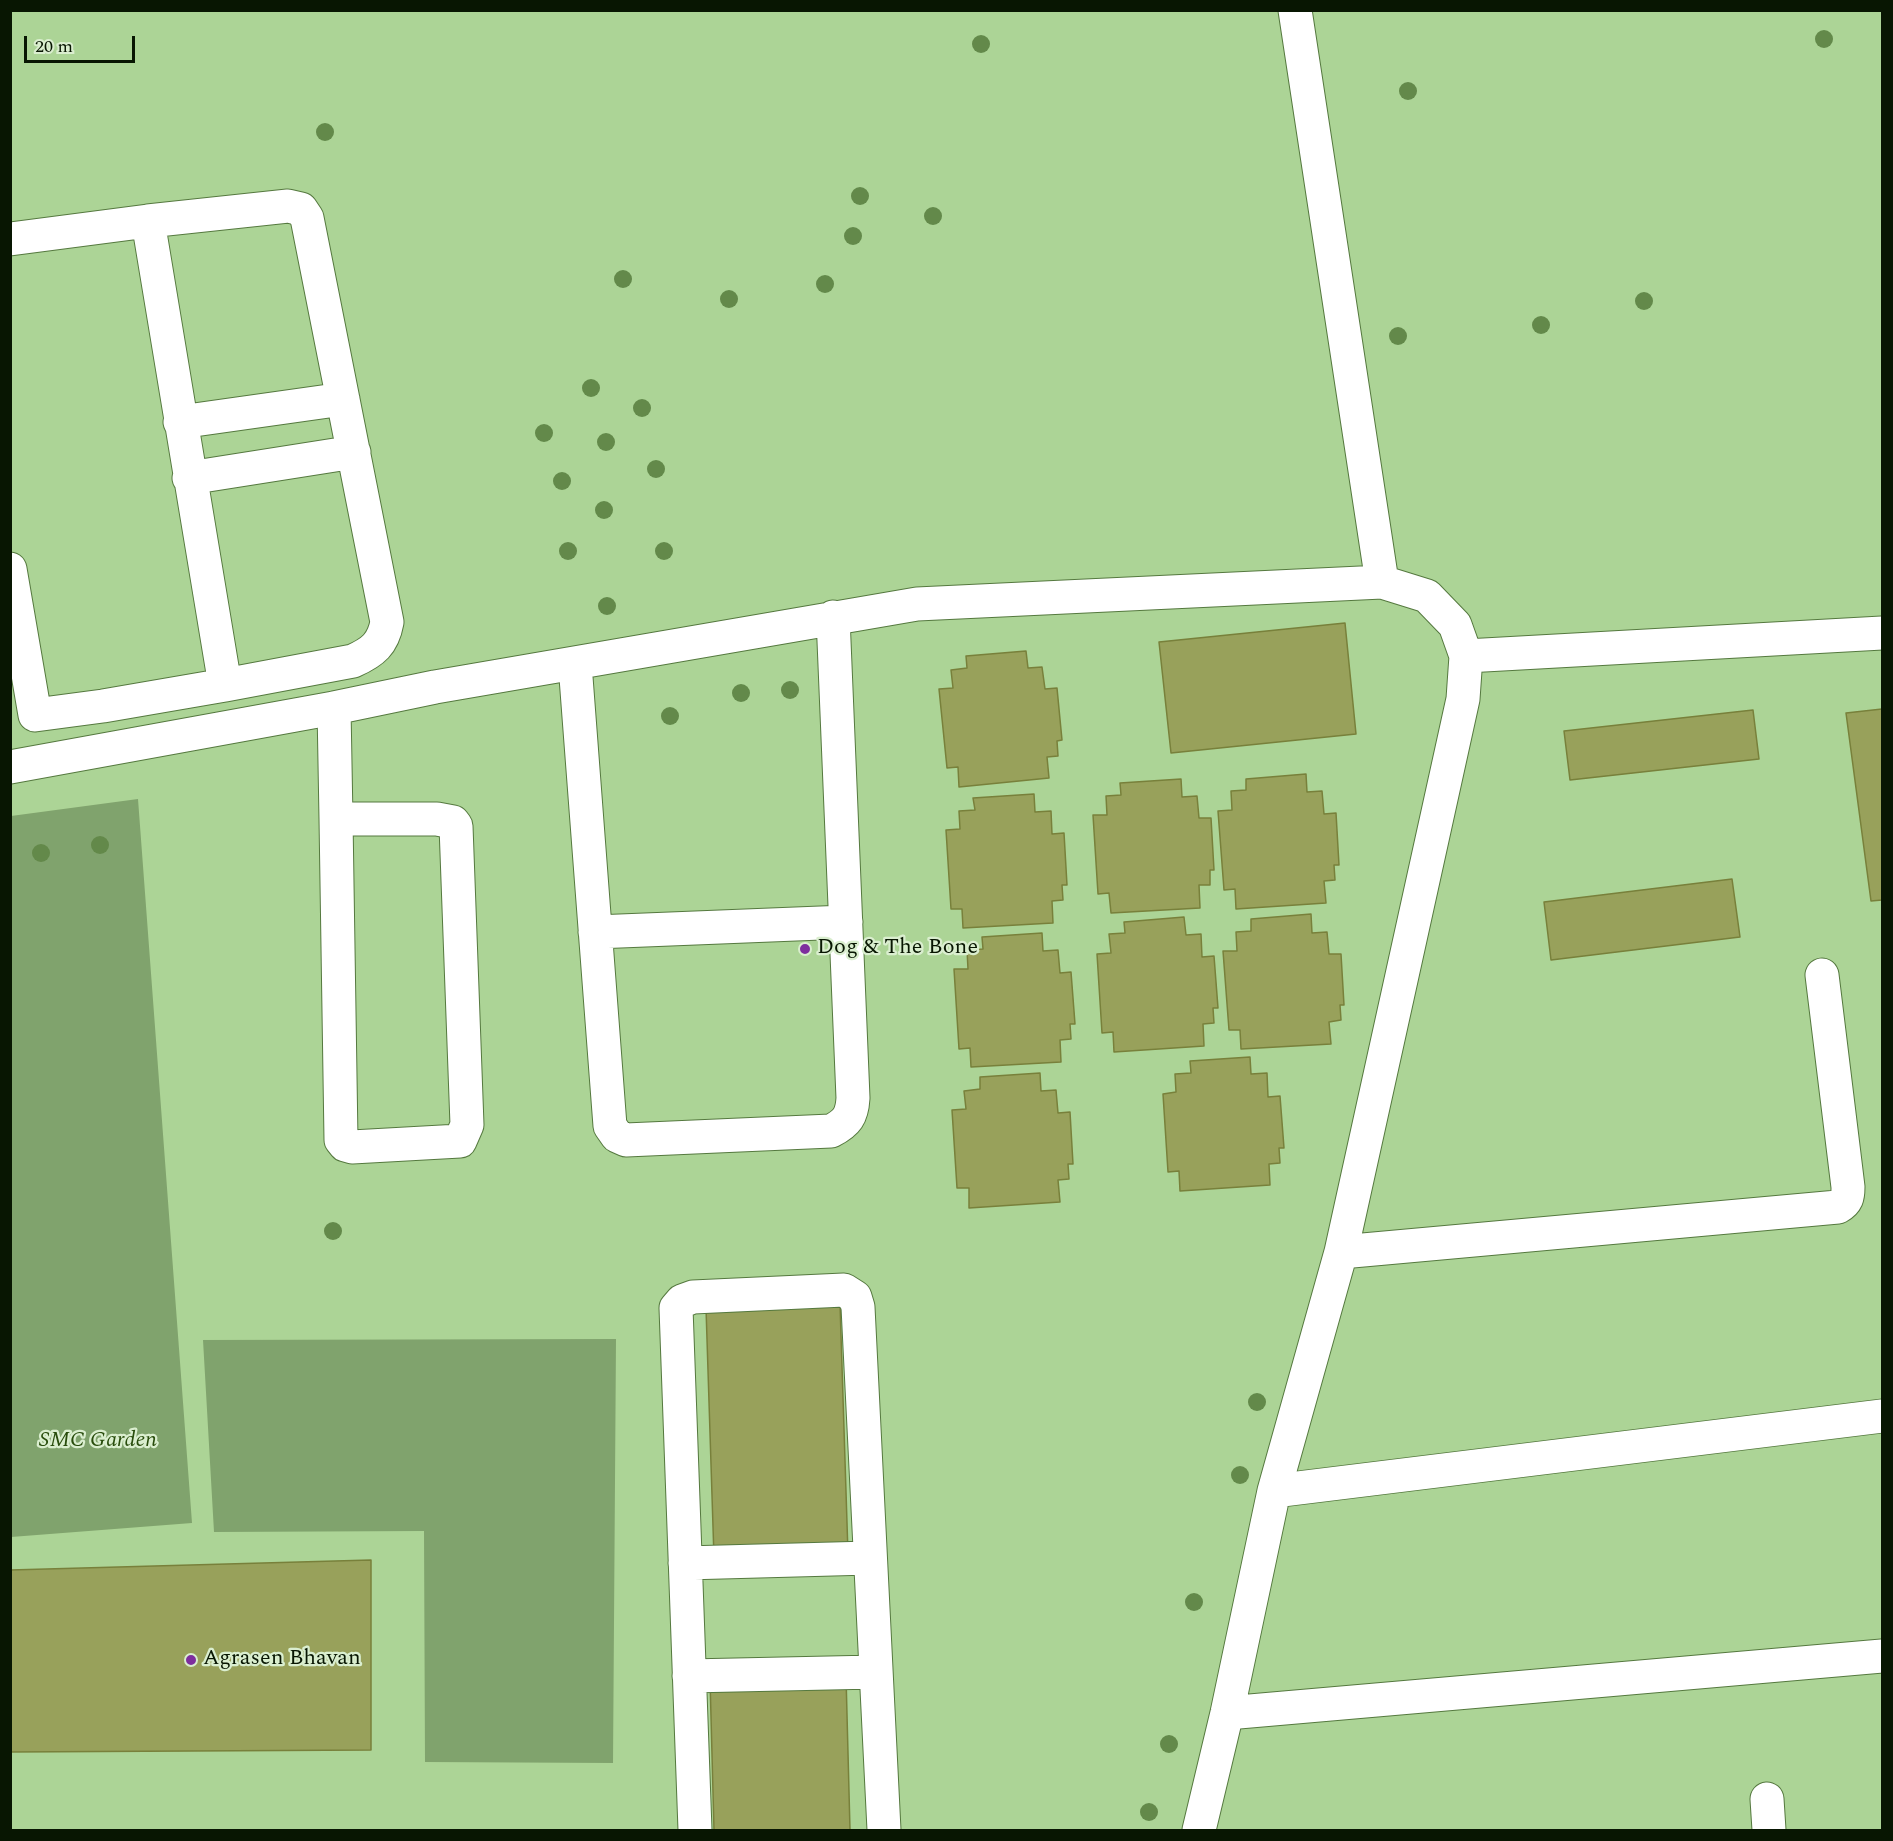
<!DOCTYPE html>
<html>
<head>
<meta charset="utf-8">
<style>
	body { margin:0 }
	#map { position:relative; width:1893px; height:1841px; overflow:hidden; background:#acd496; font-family:Spectral,serif }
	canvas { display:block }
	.frame { position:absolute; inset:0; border:12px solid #081602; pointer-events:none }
	.scale { position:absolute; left:24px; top:36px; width:111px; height:27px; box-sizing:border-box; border:3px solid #081602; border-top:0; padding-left:8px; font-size:18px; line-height:21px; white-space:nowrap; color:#081602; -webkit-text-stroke:4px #daeecf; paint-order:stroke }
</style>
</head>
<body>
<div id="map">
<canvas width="1893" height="1841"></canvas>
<div class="frame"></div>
<div class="scale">20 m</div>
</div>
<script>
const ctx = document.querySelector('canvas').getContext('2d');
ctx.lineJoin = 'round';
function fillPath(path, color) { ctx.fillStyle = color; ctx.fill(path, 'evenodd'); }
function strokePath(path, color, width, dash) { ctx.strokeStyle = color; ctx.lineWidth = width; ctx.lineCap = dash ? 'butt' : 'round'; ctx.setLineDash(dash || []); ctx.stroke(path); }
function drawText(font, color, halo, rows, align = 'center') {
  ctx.font = font + ' Spectral,serif'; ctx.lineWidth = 4.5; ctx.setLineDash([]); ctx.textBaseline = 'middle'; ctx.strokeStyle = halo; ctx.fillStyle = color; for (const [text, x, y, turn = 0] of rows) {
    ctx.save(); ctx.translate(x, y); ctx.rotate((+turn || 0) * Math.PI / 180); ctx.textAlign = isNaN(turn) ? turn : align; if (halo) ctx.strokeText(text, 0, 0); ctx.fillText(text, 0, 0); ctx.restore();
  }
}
fillPath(new Path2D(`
	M138,799L192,1523L11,1537V816Z
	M616,1339L613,1763L425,1762L424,1531L214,1532L203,1340Z`), '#80a36d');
const building = new Path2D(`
	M1345,623L1356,734L1171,753L1159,642Z
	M1026,651L1028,668L1042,667L1045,689L1057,688L1062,740L1057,741L1058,756L1047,757L1049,778L959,787L958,767L947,768L939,689L953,688L951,670L967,668L966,656Z
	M1882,709V900L1871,901L1846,713Z
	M1753,710L1759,759L1570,780L1564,731Z
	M1306,774L1307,792L1322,791L1324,814L1336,813L1339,865H1334L1335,880L1324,881L1326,903L1236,909L1235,889L1224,890L1218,811L1232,810L1231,791L1246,790V779Z
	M1181,779L1182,797L1197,796L1199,818H1211L1214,870H1210V885H1199L1200,908L1111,913L1109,893L1098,894L1093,815H1107L1106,796L1121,795L1120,783Z
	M1034,794L1035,812L1051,811L1052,834L1064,833L1067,885H1062L1063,900L1052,901L1053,923L963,928L962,909H951L946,830L960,829L959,811L975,810L973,798Z
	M1732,879L1740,937L1551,960L1544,902Z
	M1311,914L1312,933L1327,932L1329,954H1341L1344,1005H1340L1341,1020L1329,1022L1331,1044L1241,1049L1240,1030H1229L1223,951H1237L1236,932L1251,931V919Z
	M1184,917L1186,935L1201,934L1202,957L1214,956L1218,1008H1213L1214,1023L1203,1024L1204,1046L1114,1052L1113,1032L1102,1033L1097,954L1111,953L1109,934L1125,933L1124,922Z
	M1042,933L1043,951L1058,950L1060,973L1071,972L1075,1024H1070L1071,1039L1060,1040L1061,1062L971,1067L970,1048L959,1049L954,969H968L967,950L983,949L982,937Z
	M1250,1057L1251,1074L1267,1073L1268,1097L1280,1096L1284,1148H1279L1280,1163L1269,1164L1270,1185L1180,1191L1179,1171L1168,1172L1163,1094L1176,1092L1175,1074L1191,1073L1190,1061Z
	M1040,1073L1041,1091L1056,1090L1058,1113L1070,1112L1073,1164H1068L1069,1179L1058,1180L1060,1202L969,1208V1188H957L952,1110L966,1109L964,1091L980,1089V1077Z
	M840,1304L848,1554L714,1558L706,1308Z
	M371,1560V1750L10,1752V1570Z
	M846,1676L850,1830H714L710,1679Z`);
fillPath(building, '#98a15b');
strokePath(building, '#78803b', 1.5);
const street = new Path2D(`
	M1295,10L1382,582
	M148,221L288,206L301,209L307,218L387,622C383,644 373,652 353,661L225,685
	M10,239L148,221L225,685L103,706L35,715L10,569
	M180,422L343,399
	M189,478L354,452
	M1466,656L1882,633
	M575,664L610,1126L617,1136L626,1140L831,1131C847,1123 852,1116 853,1098L833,617
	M334,708L336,819L341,1140L345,1145L352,1147L460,1141L467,1125L456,826L453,822L437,819H336
	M10,767L334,708L435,687L917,604L1382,582L1427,596L1455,625L1466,656L1463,699L1341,1252L1274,1491L1227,1713L1199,1830
	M595,932L846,922
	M1341,1252L1838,1207C1847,1202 1848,1197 1848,1187L1822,975
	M1274,1491L1882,1416
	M685,1563L870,1558
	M689,1676L876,1672
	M1227,1713L1882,1656
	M1767,1799L1769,1830
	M695,1830L676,1308L682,1301L693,1297L844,1290L855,1297L858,1307L884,1830`);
strokePath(street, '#55793f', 35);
strokePath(street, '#fff', 33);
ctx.fillStyle = '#63894a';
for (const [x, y] of [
	[1824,39],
	[981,44],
	[1408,91],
	[325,132],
	[860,196],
	[933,216],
	[853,236],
	[623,279],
	[825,284],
	[729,299],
	[1644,301],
	[1541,325],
	[1398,336],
	[591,388],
	[642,408],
	[544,433],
	[606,442],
	[656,469],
	[562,481],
	[604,510],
	[568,551],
	[664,551],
	[607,606],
	[790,690],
	[741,693],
	[670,716],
	[100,845],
	[41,853],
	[333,1231],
	[1257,1402],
	[1240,1475],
	[1194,1602],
	[1169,1744],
	[1149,1812]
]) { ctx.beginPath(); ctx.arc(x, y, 9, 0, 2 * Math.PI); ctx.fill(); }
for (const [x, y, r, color] of [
	[805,949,6,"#7e2e9e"],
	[191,1660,6,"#7e2e9e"]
]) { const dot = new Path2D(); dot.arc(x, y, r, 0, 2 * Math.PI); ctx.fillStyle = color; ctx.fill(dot); strokePath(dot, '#daeecf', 2); }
drawText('22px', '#081602', '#daeecf', [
	["Dog & The Bone",817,949],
	["Agrasen Bhavan",203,1660]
], 'left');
drawText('italic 22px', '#284c0c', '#daeecf', [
	["SMC Garden",98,1442]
]);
</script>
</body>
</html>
